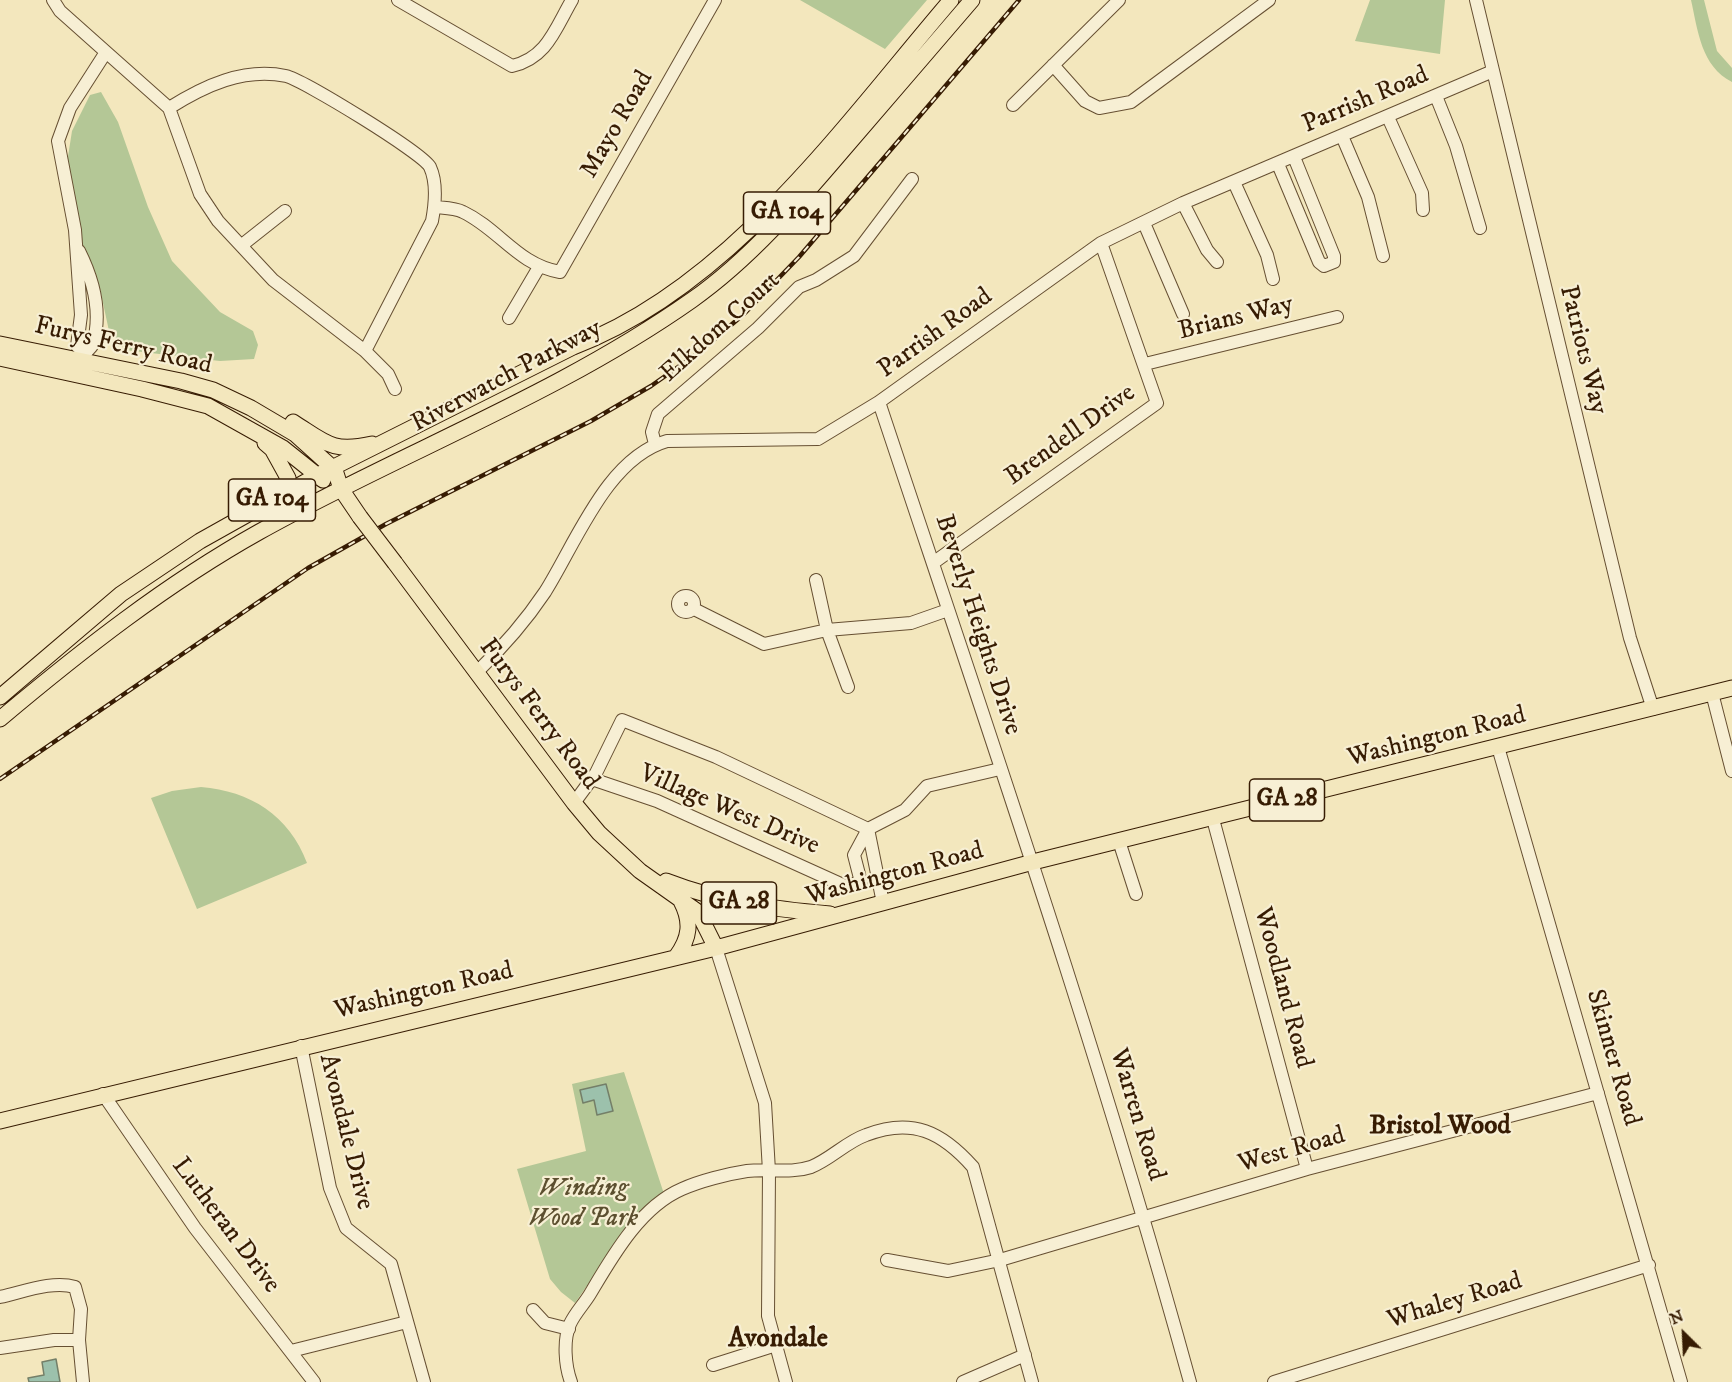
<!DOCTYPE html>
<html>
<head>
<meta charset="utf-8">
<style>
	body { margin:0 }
	#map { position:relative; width:1732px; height:1382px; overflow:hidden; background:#f3e7bd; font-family:"IM FELL DW Pica",serif }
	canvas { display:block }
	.north { position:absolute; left:1654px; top:1304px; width:60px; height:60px; -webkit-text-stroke:4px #f7efd4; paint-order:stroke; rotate:336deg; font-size:16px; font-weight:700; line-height:24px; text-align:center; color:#371c03 }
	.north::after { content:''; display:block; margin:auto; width:21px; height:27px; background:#371c03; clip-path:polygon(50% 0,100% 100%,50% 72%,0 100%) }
</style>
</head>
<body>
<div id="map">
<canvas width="1732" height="1382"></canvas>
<div class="north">N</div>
</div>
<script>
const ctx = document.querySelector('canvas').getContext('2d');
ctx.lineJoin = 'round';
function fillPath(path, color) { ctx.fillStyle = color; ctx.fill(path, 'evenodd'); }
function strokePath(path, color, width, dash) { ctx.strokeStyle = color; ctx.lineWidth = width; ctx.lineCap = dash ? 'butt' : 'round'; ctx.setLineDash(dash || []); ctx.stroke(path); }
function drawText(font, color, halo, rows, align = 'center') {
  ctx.font = font + ' "IM FELL DW Pica",serif'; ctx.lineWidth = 4.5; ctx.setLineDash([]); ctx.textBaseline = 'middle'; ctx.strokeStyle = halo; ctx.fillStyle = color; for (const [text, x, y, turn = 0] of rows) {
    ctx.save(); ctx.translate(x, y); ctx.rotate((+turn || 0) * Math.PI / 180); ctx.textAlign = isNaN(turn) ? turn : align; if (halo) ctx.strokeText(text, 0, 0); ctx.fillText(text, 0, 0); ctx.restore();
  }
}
fillPath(new Path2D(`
	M800,0H927L885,49Z
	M1370,0H1445L1440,54L1355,41Z
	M1691,0H1704L1717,51L1732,68V82C1701,66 1698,31 1691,0Z
	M101,92L118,122L148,207L172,261L220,312L253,331L258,345L254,359L220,361L125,350L109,331L100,289L85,256L67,163L72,131L90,95Z
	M201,787C250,791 289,815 307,863L197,909L151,798L172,791Z
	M624,1072L665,1197L616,1244L575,1303L561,1292L550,1279L517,1169L586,1151L572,1084Z`), '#b4c796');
const water = new Path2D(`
	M606,1084L613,1111L597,1115L594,1100L583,1103L580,1090Z
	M56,1359L60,1382H29L28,1378L44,1375L42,1362Z`);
fillPath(water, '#9cc1ac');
strokePath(water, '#747f68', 1.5);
const minor = new Path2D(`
	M53,0L60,11L106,52
	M398,0L512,66C547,58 555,29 572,0
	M1476,0L1630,638L1653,709
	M1053,65L1085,101L1099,108L1131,102L1269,0
	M1436,96L1456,146L1480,228
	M1013,105L1119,0
	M169,108C204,86 244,67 286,76C303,80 423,153 430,167C437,182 435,205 432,221L365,351
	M1388,117L1422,193L1423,210
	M1342,136L1368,197L1383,256
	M1278,164L1319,262L1324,266L1334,262V256L1294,157
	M1234,182L1267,255L1273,279
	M1183,203L1207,250L1217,262
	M435,207C444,208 455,208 463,212C499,229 518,265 560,272L715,0
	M1144,223L1183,314
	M242,245L285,211
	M79,251C93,279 102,313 93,344C90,351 84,351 83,359
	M509,318L539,267
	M84,353L77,346L81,315L75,230L58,141L70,108L106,52L169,108L200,194L218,221L273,280L365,351L388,374L395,389
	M1145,364L1337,317
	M879,402C987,727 1099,1051 1190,1382
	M655,444L652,432L658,414L758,328L799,287L816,280L854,256L912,179
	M933,563L1157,403L1101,243
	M816,580L827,630L848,687
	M678 604a8 8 0 1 1 16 0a8 8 0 1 1-16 0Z
	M694,609L764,644L827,630L911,623L948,610
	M476,673C502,648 525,622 545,592C576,543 607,458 667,441L818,439L879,402L1101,243L1183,203L1493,71
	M1712,693L1732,771
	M1498,747L1681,1382
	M592,779L657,801L845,886L861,882L854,855L868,829L905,810L927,786L1000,769
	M574,803L596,773L622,720L716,757L868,829
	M1213,819L1307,1169
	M868,829L883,903
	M1119,841L1136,894
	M716,948L765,1103L769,1171L768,1316L786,1382
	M301,1046L330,1188L346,1228L391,1264L424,1382
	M103,1094L195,1228L314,1382
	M887,1260L948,1271L1000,1260L1307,1169L1598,1093
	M0,1297C23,1292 53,1280 75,1287L81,1309L79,1340
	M533,1310L545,1323L569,1329
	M0,1348L54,1340H79L83,1382
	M291,1351L407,1322
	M713,1365L776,1345
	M571,1382C565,1366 563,1340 570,1324C575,1313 584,1304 590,1294C612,1257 640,1207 682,1189C700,1181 727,1174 747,1171C768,1168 790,1174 811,1167C831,1159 846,1142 866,1135C912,1117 942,1132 973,1167L1032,1382
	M963,1382L1025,1355
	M1274,1382L1649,1265`);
const major = new Path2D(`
	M0,344L181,381L213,390L251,408L295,434L335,470L341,489L360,517
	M0,358L142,389L208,406L283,448L323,480
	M293,422C326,443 332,453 372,444
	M265,443L272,449L288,478L285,485L275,493
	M395,563L574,803L599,833L640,871L698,912L716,948
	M0,697L121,594L200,541L316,476L573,347C731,287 844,125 951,0
	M0,719C81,651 166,584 259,532C402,452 557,395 692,300C750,259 798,203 844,149C887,99 929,50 972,0
	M666,881C720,902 773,909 830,914
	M676,957C690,938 692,922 681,901
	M0,1121L716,948L1033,862L1732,688`);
strokePath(minor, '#664f32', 14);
strokePath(major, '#371c03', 17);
strokePath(minor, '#f7efd4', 12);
strokePath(major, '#f3e7bd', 15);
const rail = new Path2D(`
	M0,779L308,568L386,524L591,421L651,386L698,353L744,314L799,257L1019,0`);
strokePath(rail, '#371c03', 4.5);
strokePath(rail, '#f7efd4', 2, [7]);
const majorBridge = new Path2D(`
	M360,517L395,563`);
strokePath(majorBridge, '#371c03', 17, []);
strokePath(majorBridge, '#f3e7bd', 15);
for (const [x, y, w] of [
	[787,213,87],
	[272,500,87],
	[1287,800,75],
	[739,903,75]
]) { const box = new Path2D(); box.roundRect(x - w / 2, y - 21, w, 42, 4.5); ctx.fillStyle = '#f7efd4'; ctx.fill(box); strokePath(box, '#371c03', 1.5); }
drawText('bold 24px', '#371c03', null, [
	["GA 104",787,213],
	["GA 104",272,500],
	["GA 28",1287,800],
	["GA 28",739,903]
]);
drawText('26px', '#371c03', '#f7efd4', [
	["Parrish Road",1366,101,-23],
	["Mayo Road",618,125,-60],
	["Brians Way",1236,319,-14],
	["Elkdom Court",721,328,-42],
	["Parrish Road",936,334,-36],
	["Furys Ferry Road",123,347,13],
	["Patriots Way",1582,350,76],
	["Riverwatch Parkway",507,377,-28],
	["Brendell Drive",1071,436,-36],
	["Beverly Heights Drive",977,625,72],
	["Furys Ferry Road",538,715,53],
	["Washington Road",1437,738,-14],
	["Village West Drive",729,811,23],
	["Washington Road",895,875,-15],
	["Woodland Road",1282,988,75],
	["Washington Road",424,992,-13],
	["Skinner Road",1612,1058,74],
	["Warren Road",1136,1115,73],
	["Avondale Drive",345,1132,76],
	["West Road",1292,1151,-16],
	["Lutheran Drive",225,1226,53],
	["Whaley Road",1455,1302,-17]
]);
drawText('italic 26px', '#5c4f2f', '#f7efd4', [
	["Winding",583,1190],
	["Wood Park",583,1220]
]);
drawText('bold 27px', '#371c03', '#f7efd4', [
	["Bristol Wood",1440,1127],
	["Avondale",778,1340]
]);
</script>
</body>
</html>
